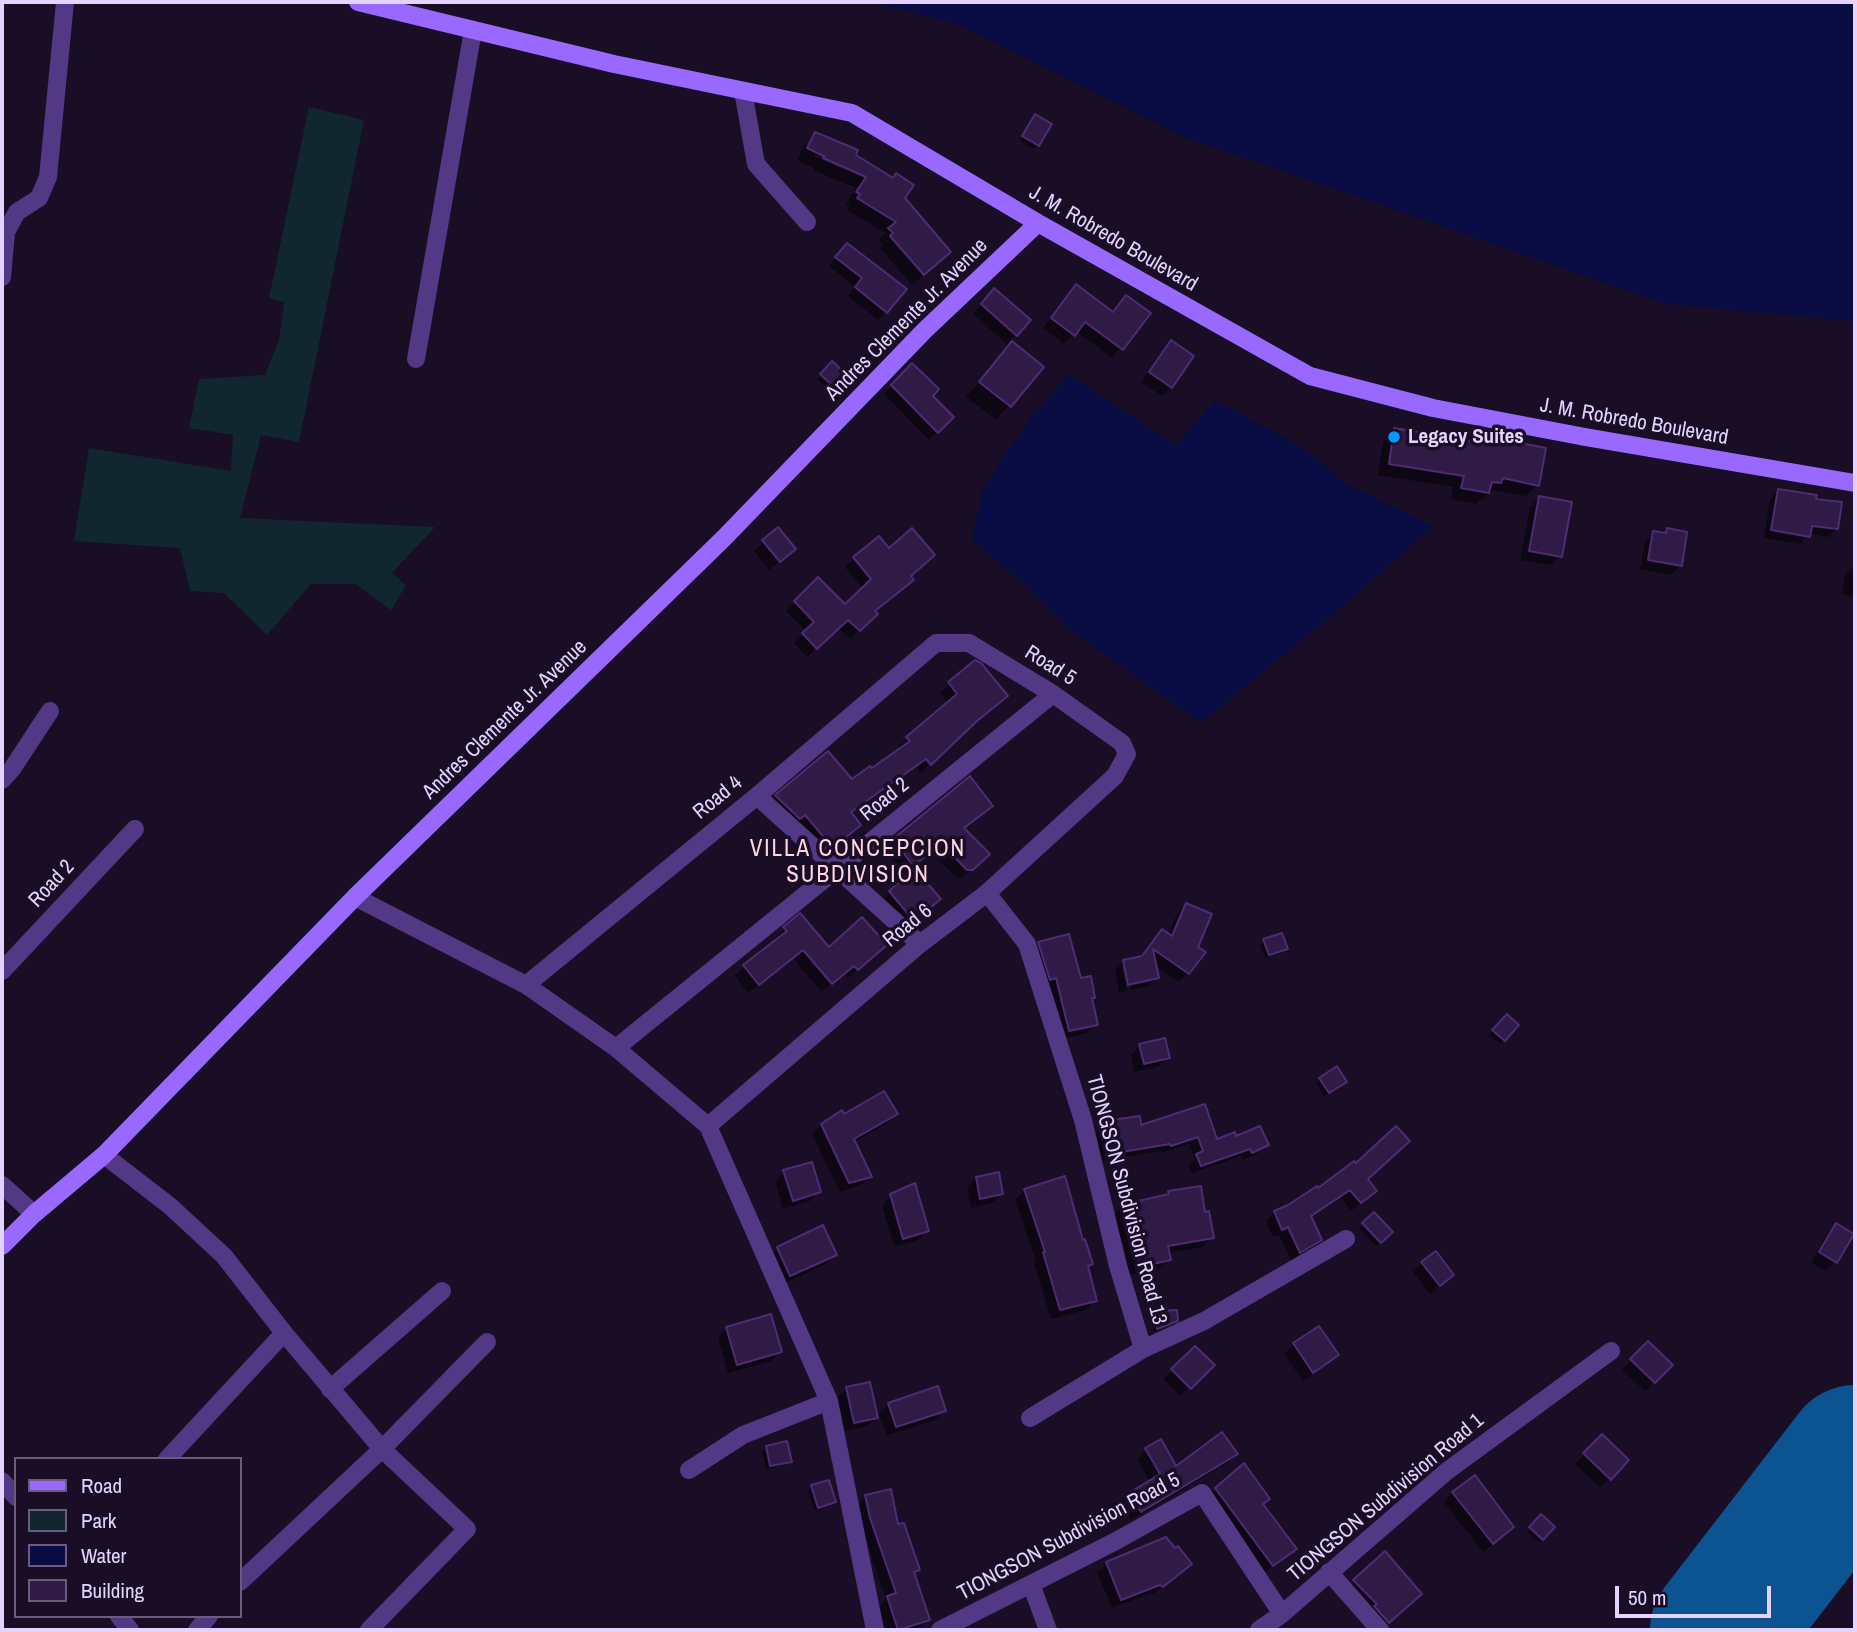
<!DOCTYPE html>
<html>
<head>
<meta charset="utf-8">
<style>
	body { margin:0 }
	#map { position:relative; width:1857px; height:1632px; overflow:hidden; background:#190e25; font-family:"Archivo Narrow",sans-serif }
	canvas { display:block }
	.frame { position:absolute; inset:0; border:4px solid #e5d2ff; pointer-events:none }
	.legend { position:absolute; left:14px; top:1457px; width:228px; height:161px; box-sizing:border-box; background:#190e25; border:2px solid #6b5c7c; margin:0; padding:9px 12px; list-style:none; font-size:21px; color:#e5d2ff }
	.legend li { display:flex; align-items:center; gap:14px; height:35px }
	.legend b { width:35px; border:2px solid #6b5c7c }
	.scale { position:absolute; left:1615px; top:1586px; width:156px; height:32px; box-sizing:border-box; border:4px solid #e5d2ff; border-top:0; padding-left:9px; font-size:21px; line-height:24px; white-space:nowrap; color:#e5d2ff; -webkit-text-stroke:5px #190e25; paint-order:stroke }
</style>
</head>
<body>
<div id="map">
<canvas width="1857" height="1632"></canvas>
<div class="frame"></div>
<ul class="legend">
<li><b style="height:9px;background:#9969ff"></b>Road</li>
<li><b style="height:19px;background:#11272f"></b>Park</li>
<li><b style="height:19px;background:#090d43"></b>Water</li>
<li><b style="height:19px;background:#301a46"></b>Building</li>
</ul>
<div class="scale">50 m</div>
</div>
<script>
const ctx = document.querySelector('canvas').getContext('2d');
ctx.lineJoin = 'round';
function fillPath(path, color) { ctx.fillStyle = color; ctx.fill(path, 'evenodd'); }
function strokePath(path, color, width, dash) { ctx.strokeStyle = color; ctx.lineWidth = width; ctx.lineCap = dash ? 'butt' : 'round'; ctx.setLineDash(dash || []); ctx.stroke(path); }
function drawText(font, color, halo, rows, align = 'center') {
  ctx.font = font + ' "Archivo Narrow",sans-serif'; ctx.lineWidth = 7; ctx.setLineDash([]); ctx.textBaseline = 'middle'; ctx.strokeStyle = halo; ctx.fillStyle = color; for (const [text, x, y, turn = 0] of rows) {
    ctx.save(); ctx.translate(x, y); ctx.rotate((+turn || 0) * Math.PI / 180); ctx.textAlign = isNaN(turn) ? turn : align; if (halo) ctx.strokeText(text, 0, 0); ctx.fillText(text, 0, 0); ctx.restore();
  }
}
fillPath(new Path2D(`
	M309,107L364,120L299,442L261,435L240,518L435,527L392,573L406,585L391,610L356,584H311L267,635L224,593L190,591L180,548L74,541L89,448L231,471L233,435L189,428L199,379L265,375L279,340L284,302L269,298Z`), '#11272f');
fillPath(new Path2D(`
	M871,2H1855V321L1666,304L1182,136L957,24Z
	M1069,375L1176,446L1215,400L1303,448L1346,484L1433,526L1348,602L1201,723L1070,630L1025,585L972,539L983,488L1032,416Z`), '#090d43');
fillPath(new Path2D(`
	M1032,120L1038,145L1034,149L1020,141Z
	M815,135L854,155L903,198L949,252L912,285L880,248L883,245L878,240L886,233L847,210L850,206L846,204L856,188L813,170L814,168L797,160L804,146ZM816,153L845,166V170L814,156Z
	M839,253L905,289L878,320L848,296L855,287L829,266Z
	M1076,287L1112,314H1148L1112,358L1076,331L1064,344L1043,328Z
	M985,300L1016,335L1009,341L1041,367L996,420L966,397L1009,346L973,314Z
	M1171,342V387L1162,396L1141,382Z
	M832,364L848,379L834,394L817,379Z
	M912,365L930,396L952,417L929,440L884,394Z
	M1395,430L1468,442L1473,438L1537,485L1526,496L1493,490L1476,504L1451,499L1453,487L1378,475L1383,442Z
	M1779,490L1814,500L1837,529L1828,537L1808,534L1800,544L1764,538L1770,499Z
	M1539,498L1560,556L1551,565L1520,560L1530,507Z
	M778,529L784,558L769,570L754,551Z
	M1667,530L1681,565L1671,575L1640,569L1645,542L1654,533L1663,534Z
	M889,551L873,612L875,614L850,639L838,627L807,657L794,643L806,631L786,611L818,579L845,606L863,589L845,567L854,558Z
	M1853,568H1855V597L1842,594L1845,575Z
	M975,662L965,730L921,773L916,767L850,814V834L822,856L767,806L827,753L852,781L872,771L901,750L898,747L908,738L948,703L940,693Z
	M991,806L963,829L987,854L962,878H957L932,853L903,874L884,849L894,840Z
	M890,892L929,908L904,929L881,901Z
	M1186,905L1188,973L1179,982L1154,965L1157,977L1149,986L1131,990L1126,966H1122L1127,991L1119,992L1115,970L1123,962L1140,958L1162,931L1168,935L1177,914Z
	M800,916L829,949L875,954L848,978L844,974L821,992L793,958L748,993L735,975L777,941L775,938Z
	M1264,941L1286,948L1282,952L1265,958L1260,945Z
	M1039,943L1079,980L1090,1000L1096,1024L1087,1033L1060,1039L1030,952Z
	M1507,1016L1517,1025L1500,1044L1489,1035Z
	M1140,1045L1168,1057L1158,1067L1134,1072L1131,1055Z
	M1320,1079L1341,1085L1324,1096L1316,1083Z
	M1204,1106L1215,1141L1235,1139L1267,1145L1258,1153L1243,1160L1241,1156L1192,1173L1189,1165L1195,1159L1189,1144L1162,1153L1161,1151L1101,1161L1096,1132L1105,1123L1140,1127Z
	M895,1114L886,1124L854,1142L870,1176L861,1185L840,1192L812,1134L822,1125L844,1116Z
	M784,1172L819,1191L810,1201L783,1209L775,1181Z
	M976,1178L1002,1194L992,1203L971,1208L967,1188Z
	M1366,1179L1375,1191L1351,1211L1341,1197L1310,1218L1320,1240L1311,1248L1291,1260L1279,1235L1273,1237L1266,1221L1275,1212L1318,1191Z
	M1025,1190L1082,1242L1091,1264L1087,1268L1095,1300L1086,1310L1051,1319L1034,1263L1036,1262L1015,1200Z
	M1169,1193L1204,1214L1212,1237L1202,1247L1167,1253L1169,1260L1159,1269L1130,1275L1123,1242L1119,1243L1113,1216L1122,1206L1165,1197Z
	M891,1196L927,1231L918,1240L894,1247L882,1205Z
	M1373,1214L1390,1232L1376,1246L1359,1228Z
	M1837,1226L1835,1261L1826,1271L1811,1262L1827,1235Z
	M778,1248L835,1254L826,1264L781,1285L768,1257Z
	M1423,1263L1452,1275L1430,1294L1413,1272Z
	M1157,1313L1176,1320L1171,1324L1154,1332L1153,1317Z
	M727,1328L780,1352L771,1361L728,1373L718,1338Z
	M1319,1328L1337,1355L1327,1364L1303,1381L1284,1354L1294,1344Z
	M1648,1344L1670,1365L1645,1391L1622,1370Z
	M1195,1348L1212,1365L1180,1396L1163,1379Z
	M847,1389L876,1417L867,1426L845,1431L837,1398Z
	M889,1404L944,1410L935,1420L887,1435L879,1414Z
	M1602,1437L1627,1461L1600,1488L1575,1464Z
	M767,1448L790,1461L785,1465L766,1469L762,1452Z
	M1146,1450L1175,1469L1236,1454L1227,1463L1131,1520L1120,1504L1130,1494L1150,1482L1137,1459Z
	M812,1487L834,1502L830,1506L814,1511L808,1491Z
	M1216,1489L1262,1505L1294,1549L1263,1574L1207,1498Z
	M1453,1493L1502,1536L1483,1552L1444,1502Z
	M866,1496L897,1527L918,1569L913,1574L928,1620L918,1629L886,1630L879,1607L886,1599L862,1528L857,1506Z
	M1541,1516L1553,1527L1538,1543L1527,1532Z
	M1107,1563L1181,1573L1152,1595L1151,1593L1112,1608L1097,1572Z
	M1354,1581L1411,1603L1380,1630L1345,1590Z`), '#0007');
strokePath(new Path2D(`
	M1720,1630L1855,1455`), '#0c5491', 140);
const building = new Path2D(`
	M1035,114L1052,124L1039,146L1022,136Z
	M815,132L858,150L856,155L893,178L896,173L914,185L905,198L951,252L924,275L890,236L893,233L888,228L896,222L857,198L860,194L856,192L866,177L823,158L824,156L807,148Z
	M847,243L907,289L887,313L855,287L862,278L835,257Z
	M1076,284L1113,312L1126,295L1151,313L1123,350L1085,322L1075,336L1051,318Z
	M994,288L1031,320L1017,336L981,304Z
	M1171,340L1194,356L1172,388L1149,372Z
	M1012,341L1044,367L1011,407L979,382Z
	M832,361L851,379L839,392L820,374Z
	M912,363L939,389L933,396L954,417L938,433L891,385Z
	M1394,428L1471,441L1472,436L1509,444L1510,441L1546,448L1539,486L1503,478L1501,483L1492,482L1489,493L1461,488L1464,476L1389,464Z
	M1778,489L1817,495L1816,499L1842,502L1838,529L1812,526L1810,537L1771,530Z
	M1539,496L1572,502L1562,557L1529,551Z
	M778,527L796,549L780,562L762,540Z
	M912,528L935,555L911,576L914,580L875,611L878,614L860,631L848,620L817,649L802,633L814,622L794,601L818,577L845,604L871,579L853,557L879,536L889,548Z
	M1667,528L1687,532L1682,566L1648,560L1653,531L1666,533Z
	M975,660L981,663L1008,696L977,721L931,765L926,759L851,812L861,825L833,848L805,815L800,819L775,795L828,751L852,779L870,766L872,768L910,741L906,737L957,694L948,682Z
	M970,776L993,806L964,828L990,854L973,870H967L942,844L913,866L893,839Z
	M915,869L941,899L914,921L889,891Z
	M1186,903L1212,914L1198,947L1206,952L1189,974L1153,949L1159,978L1128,985L1123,960L1142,956L1162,929L1172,936Z
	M800,913L829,947L862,917L887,945L858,970L854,966L832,984L803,950L759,985L743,965L787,931L783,927Z
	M1282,933L1288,949L1269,955L1263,939Z
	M1069,934L1081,978L1091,976L1095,998H1092L1098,1025L1069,1031L1056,978L1050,980L1038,942Z
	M1507,1014L1519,1025L1505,1041L1492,1030Z
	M1165,1038L1170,1058L1144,1064L1139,1044Z
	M1337,1066L1347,1082L1329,1093L1319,1078Z
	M884,1091L898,1114L854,1139L872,1177L849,1183L821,1124L842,1110L844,1114Z
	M1205,1104L1217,1139L1235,1132L1236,1136L1260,1126L1269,1145L1252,1153L1250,1149L1201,1166L1196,1154L1203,1151L1198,1137L1171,1146L1170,1144L1109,1154L1104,1121L1140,1116L1141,1125Z
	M1396,1126L1410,1141L1368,1179L1377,1191L1361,1203L1350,1190L1311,1216L1322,1240L1300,1253L1288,1227L1282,1230L1274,1211L1288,1205L1317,1186L1318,1188L1354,1161L1356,1163Z
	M812,1162L821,1192L793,1201L783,1170Z
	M999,1172L1003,1194L980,1199L976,1177Z
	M1065,1176L1083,1240L1085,1239L1093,1264L1088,1266L1097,1301L1060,1310L1043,1252H1045L1024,1189Z
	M915,1183L929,1231L903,1239L890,1194Z
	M1201,1186L1205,1212L1209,1211L1214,1238L1168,1246L1171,1260L1139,1267L1132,1234L1128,1235L1121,1205L1169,1194L1168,1191Z
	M1374,1212L1393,1232L1381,1243L1362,1223Z
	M1836,1223L1854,1234L1837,1263L1819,1252Z
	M823,1225L837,1255L790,1276L777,1247Z
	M1436,1251L1454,1275L1440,1286L1421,1262Z
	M1177,1310L1178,1321L1157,1329L1156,1311Z
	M771,1314L782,1352L737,1365L726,1327Z
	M1319,1326L1339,1355L1313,1373L1293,1343Z
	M1648,1341L1673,1365L1655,1383L1630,1359Z
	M1195,1346L1215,1365L1191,1389L1171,1369Z
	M870,1382L878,1418L854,1423L846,1387Z
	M938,1386L946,1411L896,1427L888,1403Z
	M1222,1432L1238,1454L1141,1512L1129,1493L1160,1474L1145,1448L1161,1439L1176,1466Z
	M1602,1434L1629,1460L1611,1480L1583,1453Z
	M787,1441L792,1462L770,1466L766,1446Z
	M1244,1463L1270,1499L1263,1504L1297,1549L1273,1566L1215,1488Z
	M1475,1475L1514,1527L1493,1544L1452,1492Z
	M829,1480L836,1502L818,1508L811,1485Z
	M891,1489L898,1524L904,1523L920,1570L914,1572L930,1620L898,1630L887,1596L896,1593L870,1518L865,1495Z
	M1541,1514L1555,1527L1543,1540L1529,1527Z
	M1166,1537L1175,1548L1178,1546L1192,1564L1163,1587L1160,1585L1121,1600L1106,1562Z
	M1385,1551L1422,1594L1389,1623L1374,1606L1377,1604L1353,1580Z`);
fillPath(building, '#301a46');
strokePath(building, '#4f2b73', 2);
strokePath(new Path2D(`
	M743,91L756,164L807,222
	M2,277L6,232L17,212L39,198L48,177L65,2
	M416,359L473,30
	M2,780L12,769L50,711
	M757,796L920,944
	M987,893L1027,944L1083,1120L1118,1266L1143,1349L1204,1321L1346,1239
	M355,897L526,985L616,1048L708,1126L829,1401
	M2,971L135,829
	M526,985L757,796L936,643H969L1053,694L1122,743L1127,754L1115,776L987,893L920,944L708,1126
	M616,1048L1053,694
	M104,1155L170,1206L224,1256L284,1333L382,1449L467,1529L369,1630
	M2,1185L34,1214
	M330,1389L442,1291
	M1030,1418L1143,1349
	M167,1459L284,1333
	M689,1470L743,1435L829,1401L875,1630
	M2,1481L16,1497
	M1329,1572L1380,1630
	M240,1582L382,1449L487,1342
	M1031,1584L1048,1630
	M119,1616L130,1630
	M197,1630L209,1616
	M940,1630L1116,1541L1202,1493L1282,1614
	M1259,1630L1282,1614L1447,1471L1611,1351`), '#523885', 18);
strokePath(new Path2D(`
	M358,2L614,64L852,113L1038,223L1310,376L1433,408L1585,437L1855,483
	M2,1246L34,1214L104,1155L355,897L724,538L925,330L1038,223`), '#9969ff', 18);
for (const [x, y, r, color] of [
	[1394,437,7,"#0099fd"]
]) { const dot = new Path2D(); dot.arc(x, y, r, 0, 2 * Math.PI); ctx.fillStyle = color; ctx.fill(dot); strokePath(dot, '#190e25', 2.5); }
drawText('21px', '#e5d2ff', '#190e25', [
	["J. M. Robredo Boulevard",1113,239,30],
	["Andres Clemente Jr. Avenue",907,320,-45],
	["J. M. Robredo Boulevard",1634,422,10],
	["Road 5",1050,666,32],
	["Andres Clemente Jr. Avenue",505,720,-44],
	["Road 4",718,798,-39],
	["Road 2",885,800,-39],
	["Road 2",52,884,-47],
	["Road 6",908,926,-39],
	["TIONGSON Subdivision Road 13",1126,1200,75],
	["TIONGSON Subdivision Road 1",1386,1498,-40],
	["TIONGSON Subdivision Road 5",1069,1537,-28]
]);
drawText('bold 21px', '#e5d2ff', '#190e25', [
	["Legacy Suites",1408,437]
], 'left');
ctx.letterSpacing = '2px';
drawText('23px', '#ffd4e3', '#190e25', [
	["VILLA CONCEPCION",858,850],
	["SUBDIVISION",858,876]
]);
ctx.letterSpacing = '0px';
</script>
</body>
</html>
